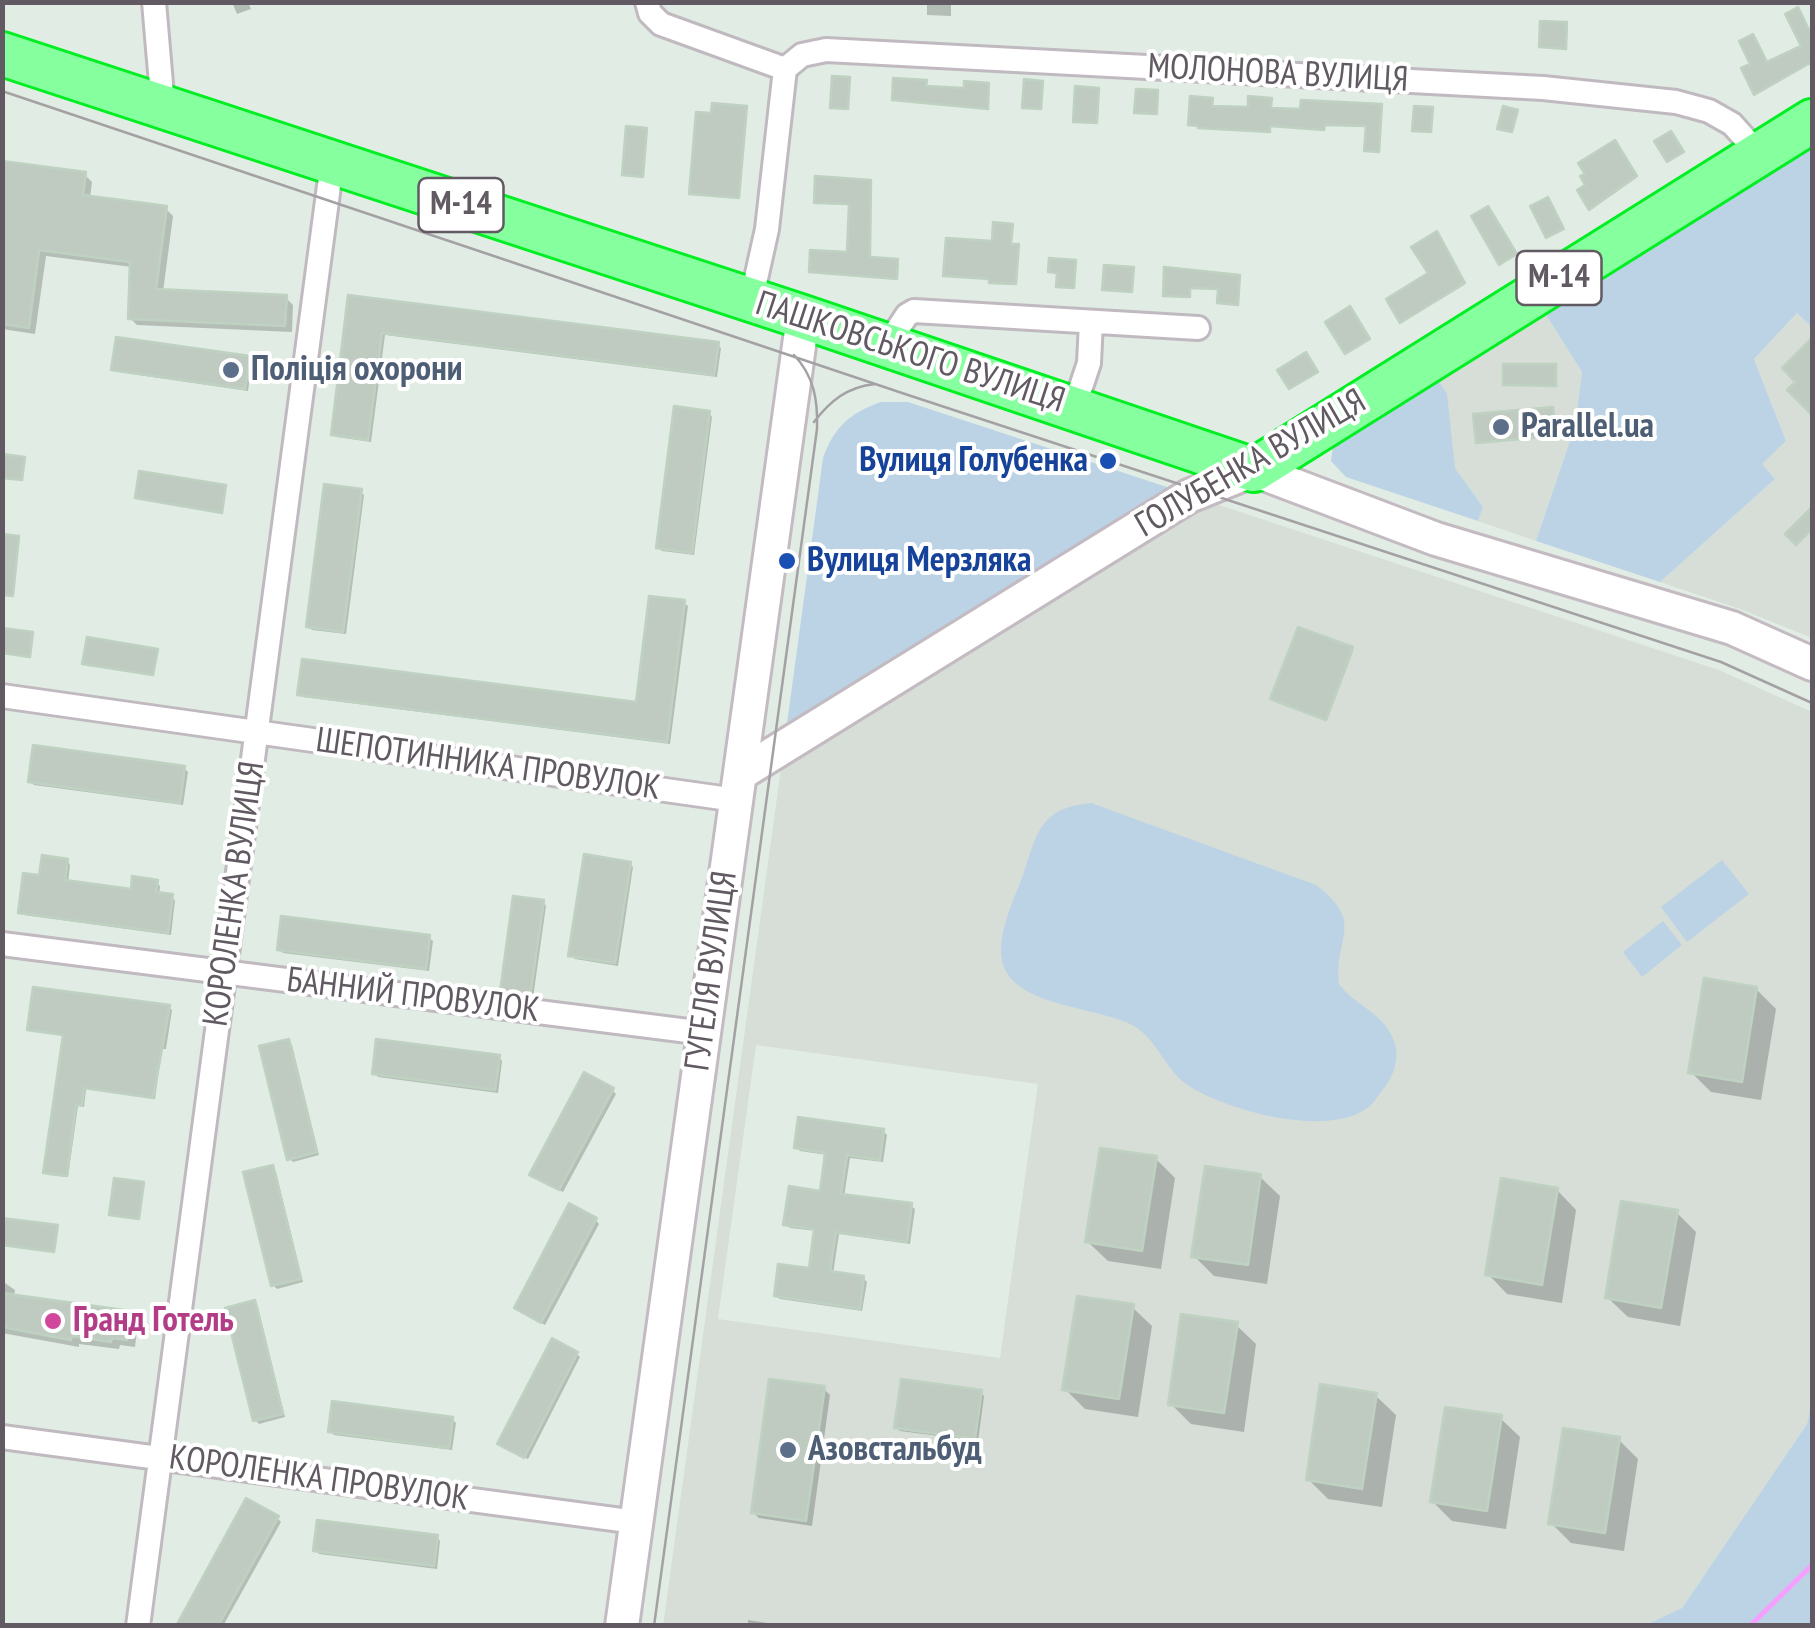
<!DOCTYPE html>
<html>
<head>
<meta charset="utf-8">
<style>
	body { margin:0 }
	#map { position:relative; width:1815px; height:1628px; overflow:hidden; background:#e1ede4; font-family:"PT Sans Narrow",sans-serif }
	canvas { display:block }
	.frame { position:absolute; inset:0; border:5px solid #625a62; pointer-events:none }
</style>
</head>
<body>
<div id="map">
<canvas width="1815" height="1628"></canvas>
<div class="frame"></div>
</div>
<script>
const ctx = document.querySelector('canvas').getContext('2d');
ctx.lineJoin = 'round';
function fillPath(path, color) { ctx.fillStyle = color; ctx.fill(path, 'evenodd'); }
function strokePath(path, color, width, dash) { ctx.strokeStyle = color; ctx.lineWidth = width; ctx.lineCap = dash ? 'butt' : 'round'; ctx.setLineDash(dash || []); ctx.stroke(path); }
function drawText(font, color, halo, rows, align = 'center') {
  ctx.font = font + ' "PT Sans Narrow",sans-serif'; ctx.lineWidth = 8; ctx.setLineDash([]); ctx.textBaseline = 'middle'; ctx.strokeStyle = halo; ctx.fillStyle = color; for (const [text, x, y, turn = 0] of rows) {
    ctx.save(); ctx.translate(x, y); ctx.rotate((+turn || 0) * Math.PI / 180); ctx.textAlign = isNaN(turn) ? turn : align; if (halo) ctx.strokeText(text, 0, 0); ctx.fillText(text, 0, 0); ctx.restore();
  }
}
fillPath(new Path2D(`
	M1543,310L1582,372L1575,426L1536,541L1478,521L1483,507L1455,468L1436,377Z
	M1797,313L1812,327V638L1740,609L1660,582L1775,479L1761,464L1786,441L1754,359Z
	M1210,502L1719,670L1812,712V1400L1807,1424L1682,1608L1646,1626H663L782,761ZM756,1045L1038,1084L1000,1358L718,1319Z`), '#d6ded7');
fillPath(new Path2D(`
	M1812,142V327L1797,313L1754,359L1786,441L1762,464L1775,479L1660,582L1536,541L1575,426L1582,372L1543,310Z
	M1436,377L1447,394L1455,468L1483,507L1478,521L1346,477L1331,461L1334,440Z
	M881,402H908L1176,490L786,731L823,458C834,427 850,413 881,402Z
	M1091,803L1316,885C1366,923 1334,936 1339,984C1356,1007 1386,1013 1395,1044C1399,1060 1394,1074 1385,1087C1380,1092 1376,1100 1371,1105C1332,1140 1228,1111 1189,1086C1165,1071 1158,1039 1132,1025C1098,1007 1020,1007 1004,967C993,939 1015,899 1024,872C1038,829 1042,808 1091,803Z
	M1722,860L1749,894L1687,942L1661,907Z
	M1663,921L1682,945L1642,977L1623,952Z
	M1812,1400V1625H1646L1682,1608L1807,1424Z`), '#bcd3e6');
fillPath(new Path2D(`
	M232,2H248L251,9L237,14Z
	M927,2H951V16L927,15Z
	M1614,143L1636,178L1592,209L1580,191L1589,186Z
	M2,164L85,175L92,182L90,198L166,209L173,216L163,292L286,298L293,305L292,332L137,325L130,318L132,267L46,256L35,334L2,329Z
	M1436,235L1464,285L1403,322L1389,300L1431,274Z
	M351,298L717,345L721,348L717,377L385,335L371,442L337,437L333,434Z
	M249,358L252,362L248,391L118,372L114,369Z
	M709,413L712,417L694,555L662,551L658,548Z
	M360,492L364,495L346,634L312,630L308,626Z
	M684,603L688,606L670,744L303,697L300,694L638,705Z
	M1299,630L1353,651L1327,720L1274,700Z
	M184,768L188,772L183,805L34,785L31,782Z
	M67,861L70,865L68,883L133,892L156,882L160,886L159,895L175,900L171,935L24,915L20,912L42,878Z
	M630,864L633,867L618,966L575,959L571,955Z
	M543,902L546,906L533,998L506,995L502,991Z
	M429,938L433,941L429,971L283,953L279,949Z
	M1756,989L1776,1009L1761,1100L1711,1092L1691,1072Z
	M169,1007L172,1010L166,1049H162L155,1099L86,1089L84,1107L78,1106L68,1177L48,1175L46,1172L66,1036L30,1029Z
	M288,1041L292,1045L319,1155L293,1162L289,1158Z
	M499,1057L502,1061L498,1093L378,1077L374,1073Z
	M612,1090L616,1094L563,1192L536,1178Z
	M883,1131L887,1135L883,1162L850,1158L844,1197L911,1206L915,1209L910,1244L839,1234L833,1274L863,1278L867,1282L862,1311L780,1299L776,1296L811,1271L817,1231L790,1228L786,1224L822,1194L827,1155L800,1151L797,1147Z
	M1156,1159L1175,1178L1161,1269L1108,1261L1088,1242Z
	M272,1168L276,1172L303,1282L277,1289L273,1285Z
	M1260,1177L1280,1196L1267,1284L1214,1276L1194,1256Z
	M1557,1190L1576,1210L1562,1303L1507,1294L1488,1274Z
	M1676,1212L1696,1232L1680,1326L1628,1317L1608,1298Z
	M596,1220L599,1224L545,1325L520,1311Z
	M2,1281L15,1290L14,1297L130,1313L138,1321L135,1347L120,1345L119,1349L79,1344V1347L2,1333Z
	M254,1303L258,1307L285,1417L259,1424L255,1420Z
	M1132,1307L1152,1326L1138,1417L1085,1409L1065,1389Z
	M1236,1325L1256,1344L1244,1432L1191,1424L1171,1404Z
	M577,1354L580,1357L528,1459L504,1447Z
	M824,1389L830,1395L812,1526L759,1518L753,1512Z
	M981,1392L984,1396L978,1441L900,1431L896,1427Z
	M1376,1396L1396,1415L1382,1507L1328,1499L1308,1479Z
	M1500,1418L1520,1437L1506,1529L1452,1521L1432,1501Z
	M452,1419L456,1423L452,1450L334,1435L330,1431Z
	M1619,1440L1638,1459L1624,1551L1571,1543L1551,1523Z
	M277,1518L281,1522L223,1626H183Z
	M437,1537L440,1541L437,1569L319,1554L315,1550Z
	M748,1620L787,1626H748Z`), '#0003');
strokePath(new Path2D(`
	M1750,1626L1812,1565`), '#f59fff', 5);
const building = new Path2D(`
	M1798,7L1812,36V68L1810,63L1754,95L1741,68L1750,64L1739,41L1753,34L1767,62L1801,46L1785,14Z
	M1540,21L1567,22L1566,49L1539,47Z
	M832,76L850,77L848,109L830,108Z
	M893,78L927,80L926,86L964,88V81L989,83L988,109L892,100Z
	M1024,79L1043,81L1041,109L1022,108Z
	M1075,86L1099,88L1097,123L1073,122Z
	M1136,89L1158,90L1157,114L1134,113Z
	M1190,96L1213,98L1212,106L1248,107V96L1272,98L1271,108L1300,109L1301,100L1382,104L1379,152L1364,151L1366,126L1325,125L1324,130L1270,126V132L1198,128V126L1188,125Z
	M712,103L747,106L739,198L689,194L696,112L711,113Z
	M1414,106L1433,107L1431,132L1412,131Z
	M1503,106L1518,110L1512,132L1497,129Z
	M626,126L647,128L643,177L622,175Z
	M1671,131L1684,152L1667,162L1654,141Z
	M1615,140L1637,176L1589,210L1577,190L1585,185L1580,176L1585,174L1578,163Z
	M2,161L86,172L83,195L167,206L156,289L287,295L285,326L128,319L130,262L39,250L29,328L2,324Z
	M815,176L871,180L870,257L898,259L897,279L809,272L810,250L847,252L849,204L814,203Z
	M1548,197L1564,229L1546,238L1530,206Z
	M1488,206L1517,254L1499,265L1471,216Z
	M993,222L1013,224L1011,244H1019L1016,284L989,283V279L943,276L946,238L992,241Z
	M1437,231L1465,283L1400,323L1386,299L1428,273L1411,247Z
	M1049,258L1076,260L1074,288L1056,287L1057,273L1048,272Z
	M1104,265L1134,267L1132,292L1102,290Z
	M1164,267L1240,275L1238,305L1217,303L1218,289L1190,288V297L1163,296Z
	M348,295L719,342L714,375L382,333L368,440L331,435Z
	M1350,306L1370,339L1345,354L1325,322Z
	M116,337L250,356L245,389L111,370Z
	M1812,338V415L1787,390L1795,382L1782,368Z
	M1306,352L1318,372L1289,389L1277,370Z
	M1503,364H1556V386L1503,385Z
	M674,406L710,411L692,553L656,548Z
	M1553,407L1556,436L1476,443L1473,414Z
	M2,454L25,457L22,480L2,478Z
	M139,471L226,485L222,513L135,498Z
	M324,484L362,489L343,632L306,627Z
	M1812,507V529L1796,545L1785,534Z
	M2,534L19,536L13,596L2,595Z
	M649,596L685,600L667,742L297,695L302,659L636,702Z
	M1298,627L1353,647L1326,720L1270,699Z
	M2,628L33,632L30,657L2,653Z
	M87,637L158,649L153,675L82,664Z
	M33,745L185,766L180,803L28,782Z
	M584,854L631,862L615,963L568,956Z
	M42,855L68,859L65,880L131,889L132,876L158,880L156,892L173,894L168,933L18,913L23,873L39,875Z
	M513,896L544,900L530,996L500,992Z
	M281,916L430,935L426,969L277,950Z
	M1704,978L1757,987L1742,1082L1688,1073Z
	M33,987L170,1005L153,1098L84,1088L82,1105H76L67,1176L43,1173L63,1035L27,1030Z
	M289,1039L317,1152L287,1160L259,1046Z
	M376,1039L500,1055L495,1090L372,1074Z
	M584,1072L614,1088L559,1190L529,1175Z
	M798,1117L884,1129L880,1160L847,1155L841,1194L912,1203L907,1242L836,1232L830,1271L864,1276L860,1309L774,1296L778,1264L809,1268L814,1229L783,1225L789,1186L820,1191L825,1153L794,1148Z
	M1100,1148L1157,1156L1142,1251L1085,1242Z
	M273,1165L301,1279L271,1286L243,1172Z
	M1205,1166L1261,1174L1248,1265L1191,1257Z
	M114,1178L144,1182L139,1219L109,1215Z
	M1501,1178L1558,1188L1542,1285L1485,1275Z
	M1621,1201L1678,1210L1661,1308L1605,1298Z
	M569,1203L597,1218L541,1323L514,1308Z
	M2,1218L58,1225L54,1252L2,1245Z
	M2,1293L131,1311L127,1340L112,1338L111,1342L72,1336L71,1340L2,1327Z
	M1077,1296L1134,1304L1119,1399L1062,1390Z
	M255,1300L283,1414L253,1421L225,1308Z
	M1181,1314L1238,1322L1224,1413L1168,1405Z
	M552,1338L578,1352L524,1458L497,1444Z
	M769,1379L825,1386L806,1521L751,1513Z
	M901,1379L982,1390L975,1439L894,1428Z
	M1320,1384L1377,1393L1362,1489L1306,1480Z
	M332,1401L453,1417L449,1448L328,1432Z
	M1445,1407L1502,1415L1487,1511L1430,1502Z
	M1563,1428L1620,1437L1605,1533L1548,1524Z
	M246,1498L279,1516L218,1626H176Z
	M317,1520L438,1535L434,1566L313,1551Z`);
fillPath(building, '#bfcbc1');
strokePath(building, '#bfd2c2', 2.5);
const street = new Path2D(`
	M154,2L163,107
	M647,2L650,13L661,24L785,69
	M785,69L802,55L826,50L1543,88L1676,102L1709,111L1732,124L1759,154
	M751,301L767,229L785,69
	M887,345L907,315L914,311L1198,328
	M1074,408L1089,363L1091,322
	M2,696L736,800
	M2,944L704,1033
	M2,1437L636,1522
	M138,1626L332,163`);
const secondary = new Path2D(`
	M740,774L1189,496L1254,470L1436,539L1732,628L1812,664
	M622,1626L803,317`);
const highway = new Path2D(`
	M2,54L803,317L1254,470L1812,121`);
strokePath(street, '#c0b9c0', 28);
strokePath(secondary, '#c3bac2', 38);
strokePath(highway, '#0e2', 48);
strokePath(street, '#fff', 22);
strokePath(secondary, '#fff', 32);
strokePath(highway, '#86ff9f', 42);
strokePath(new Path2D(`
	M2,91L908,395L1721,662L1812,703
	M814,422C830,401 847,387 875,384
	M654,1626L817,429C818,400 814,376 794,355`), '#a4a1a4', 2.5);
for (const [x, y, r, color] of [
	[231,370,10,"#5c6f8a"],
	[1501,427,10,"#5c6f8a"],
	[1108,461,10,"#1a4fb4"],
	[787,561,10,"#1a4fb4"],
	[53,1321,10,"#d1479c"],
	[788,1450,10,"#5c6f8a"]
]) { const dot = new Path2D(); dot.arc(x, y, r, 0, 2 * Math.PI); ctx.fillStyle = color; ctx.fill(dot); strokePath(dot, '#fff', 4); }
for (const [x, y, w] of [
	[461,205,85],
	[1559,278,85]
]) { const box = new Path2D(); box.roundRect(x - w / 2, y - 27, w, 54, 8); ctx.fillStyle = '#fff'; ctx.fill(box); strokePath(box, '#625a62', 2.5); }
drawText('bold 32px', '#625a62', null, [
	["М-14",461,205],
	["М-14",1559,278]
]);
drawText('35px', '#625a62', '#fff', [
	["МОЛОНОВА ВУЛИЦЯ",1278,74,3],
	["ПАШКОВСЬКОГО ВУЛИЦЯ",910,353,18],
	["ГОЛУБЕНКА ВУЛИЦЯ",1251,464,-30],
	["ШЕПОТИННИКА ПРОВУЛОК",488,765,8],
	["КОРОЛЕНКА ВУЛИЦЯ",235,894,-82],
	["ГУГЕЛЯ ВУЛИЦЯ",712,971,-82],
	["БАННИЙ ПРОВУЛОК",413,996,7],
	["КОРОЛЕНКА ПРОВУЛОК",319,1479,8]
]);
drawText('bold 35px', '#4e5e75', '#fff', [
	["Поліція охорони",251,370],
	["Parallel.ua",1521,427],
	["Азовстальбуд",808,1450]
], 'left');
drawText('bold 35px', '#164399', '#fff', [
	["Вулиця Голубенка",1088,461],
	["Вулиця Мерзляка",807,561,"left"]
], 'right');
drawText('bold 35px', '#b23c85', '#fff', [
	["Гранд Готель",73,1321]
], 'left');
</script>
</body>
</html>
